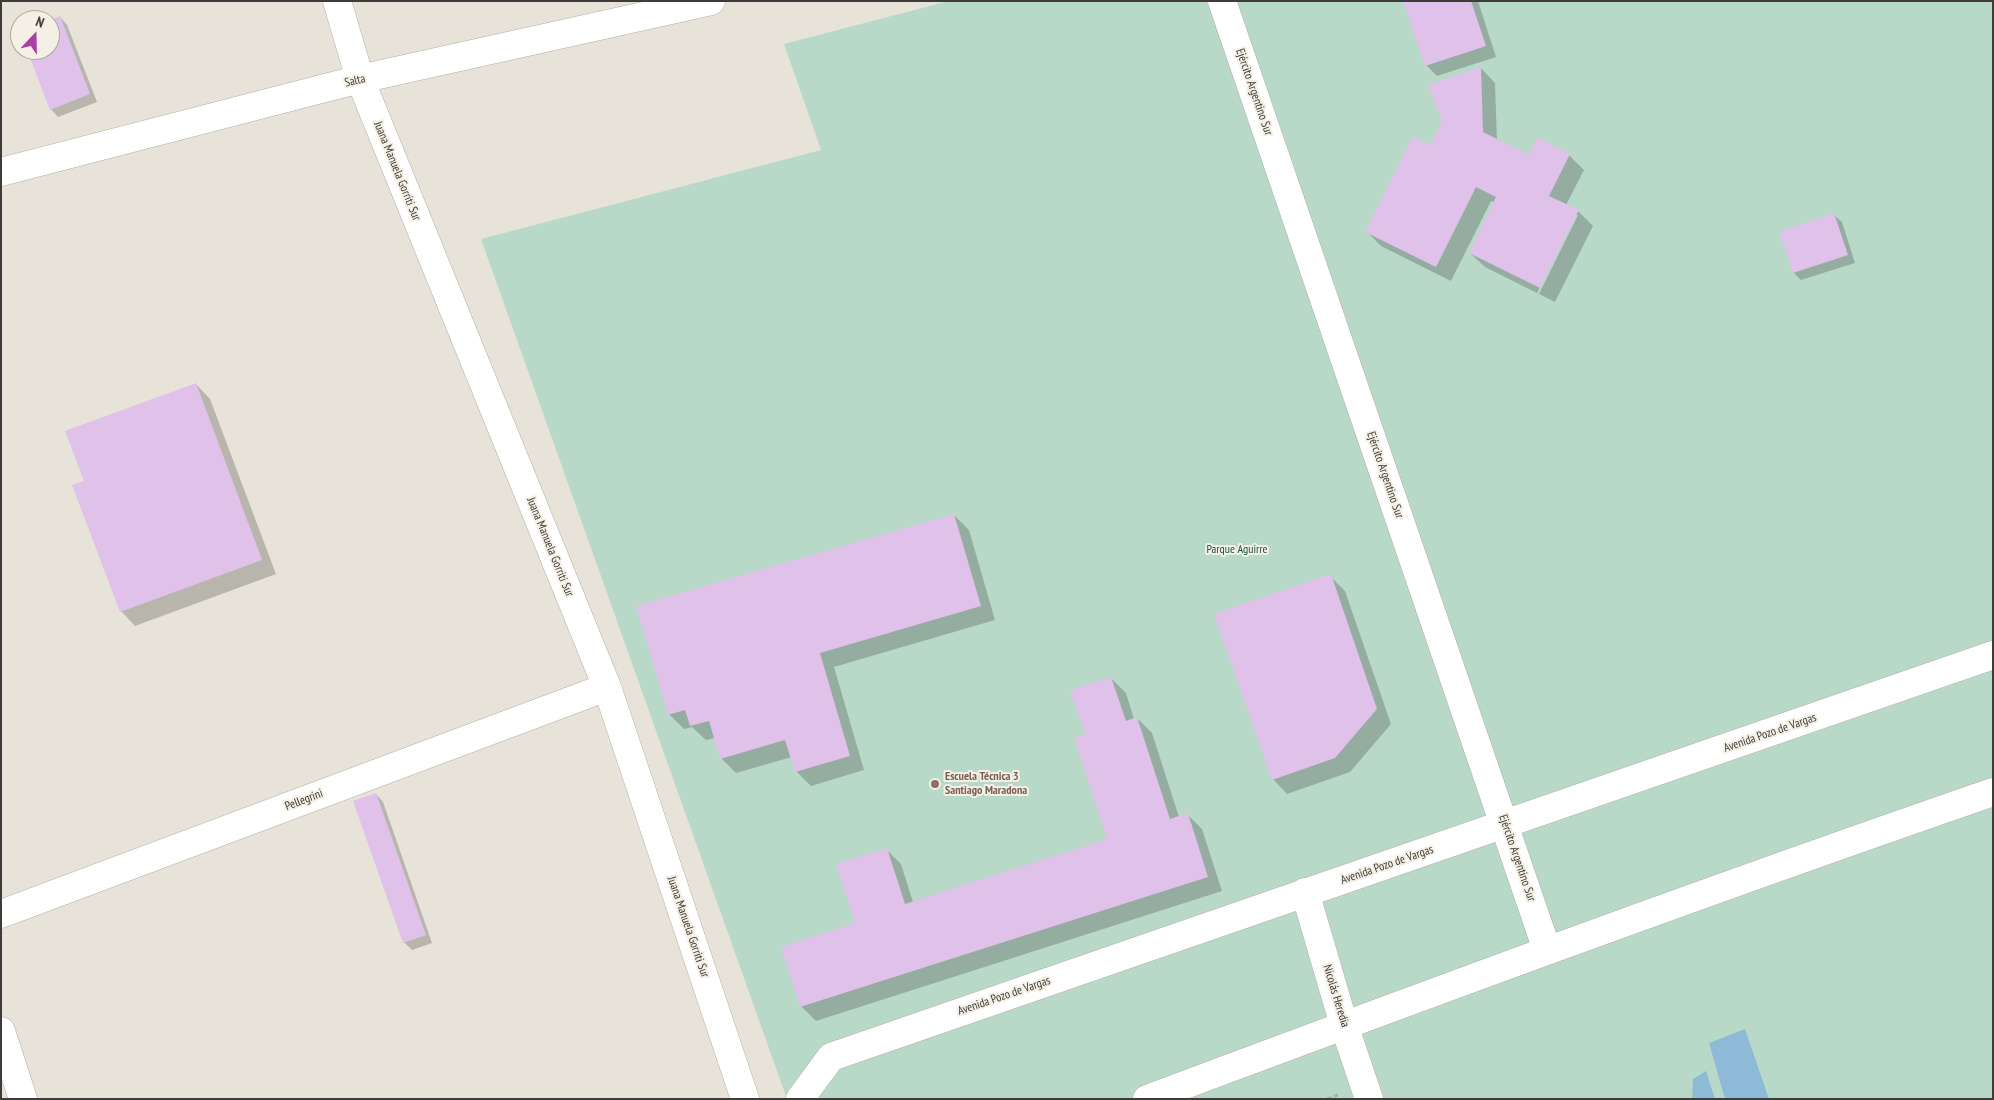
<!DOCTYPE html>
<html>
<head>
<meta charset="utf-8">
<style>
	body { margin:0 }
	#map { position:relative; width:1994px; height:1100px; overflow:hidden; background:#e7e3d9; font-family:"PT Sans Narrow",sans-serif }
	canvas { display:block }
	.frame { position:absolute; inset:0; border:2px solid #3e3c38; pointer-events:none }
	.north { position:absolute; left:10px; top:10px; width:50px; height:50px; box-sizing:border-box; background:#f5f0e6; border:1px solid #aca8a0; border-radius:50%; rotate:21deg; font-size:14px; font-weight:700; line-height:20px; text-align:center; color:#3e3c38 }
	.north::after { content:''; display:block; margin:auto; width:18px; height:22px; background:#a841a4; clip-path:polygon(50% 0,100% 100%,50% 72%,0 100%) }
</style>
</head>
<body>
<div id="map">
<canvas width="1994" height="1100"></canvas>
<div class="frame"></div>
<div class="north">N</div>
</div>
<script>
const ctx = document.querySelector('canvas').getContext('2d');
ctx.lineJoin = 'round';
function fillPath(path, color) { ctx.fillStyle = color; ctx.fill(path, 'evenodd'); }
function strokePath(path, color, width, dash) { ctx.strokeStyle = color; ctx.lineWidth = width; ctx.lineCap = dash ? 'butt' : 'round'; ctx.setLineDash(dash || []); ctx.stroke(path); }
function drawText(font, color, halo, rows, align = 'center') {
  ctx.font = font + ' "PT Sans Narrow",sans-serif'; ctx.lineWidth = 4; ctx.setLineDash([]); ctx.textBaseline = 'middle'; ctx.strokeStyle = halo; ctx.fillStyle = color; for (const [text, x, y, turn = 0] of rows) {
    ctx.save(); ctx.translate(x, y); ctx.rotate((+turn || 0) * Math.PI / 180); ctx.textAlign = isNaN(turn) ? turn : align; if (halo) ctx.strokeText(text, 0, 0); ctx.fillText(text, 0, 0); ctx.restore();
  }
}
fillPath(new Path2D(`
	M949,1H1993V1099H787L481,239L821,150L784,44Z`), '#b9d9c8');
fillPath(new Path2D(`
	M1745,1029L1769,1099H1725L1709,1043Z
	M1706,1071L1715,1099H1692L1693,1079Z`), '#8cbad7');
fillPath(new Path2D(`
	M1405,1H1478L1496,57L1437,76L1426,65Z
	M60,17L67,25L97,102L58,117L51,109L28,50H50V21Z
	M1481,68L1495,83L1497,141L1529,157L1569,155L1584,170L1566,205L1578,211L1593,226L1555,302L1539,294L1578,215H1575L1537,293L1485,267L1470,253L1495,202L1491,201L1451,281L1381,246L1367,232L1431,147Z
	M1834,215L1842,222L1855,263L1801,280L1794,273L1780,233Z
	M196,384L210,399L276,574L135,626L121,611Z
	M954,515L969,530L995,620L834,667L864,770L811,786L796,771L792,757L736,773L721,758L715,738L706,740L692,727L684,729L669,714Z
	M1330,576L1345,591L1391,724L1350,772L1287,794L1273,779Z
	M1111,678L1126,693L1134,719L1137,718L1152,733L1179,817L1188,815L1202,829L1222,891L816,1021L801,1006L857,924L887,850L901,864L913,902L1108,840L1086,735Z
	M376,794L383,802L432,943L412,950L404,942Z`), '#0003');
fillPath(new Path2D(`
	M1403,1H1471L1486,46L1425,66Z
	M60,16L90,94L50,110L27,50H50V20Z
	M1481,67L1483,132L1529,155L1537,137L1570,154L1549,196L1579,210L1540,288L1469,253L1496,197L1476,187L1436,267L1365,232L1413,136L1430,145L1442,122L1428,85Z
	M1834,213L1848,255L1793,273L1779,232Z
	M196,383L262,560L120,612L72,485L84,481L65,431Z
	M954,514L981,606L820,653L850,756L795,772L785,740L720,759L709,721L690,726L685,710L668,715L636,606Z
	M1331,574L1377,709L1335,758L1272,780L1214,614Z
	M1111,677L1126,721L1137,717L1170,819L1188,813L1208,877L800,1007L781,947L855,923L836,864L887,848L905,904L1107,839L1074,738L1085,734L1070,690Z
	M376,793L426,935L403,943L353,801Z`), '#dfc1ea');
const minor = new Path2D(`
	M337,1L360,79L607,687L745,1099
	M1222,1L1547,950
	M1,172L360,79L711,1
	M1305,892L1344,1025L1369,1099
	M1,914L607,687
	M1,1031L23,1099`);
const major = new Path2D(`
	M800,1099L831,1057L1993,655
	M1147,1099C1428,994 1709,890 1993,792`);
strokePath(minor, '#b3afa5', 29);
strokePath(major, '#b3afa5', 29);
strokePath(new Path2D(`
	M1327,1099L1338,1095`), '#afaca4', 3, [5, 2.5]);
strokePath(minor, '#fff', 28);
strokePath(major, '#fff', 28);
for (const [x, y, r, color] of [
	[935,784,5,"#8d6e63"]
]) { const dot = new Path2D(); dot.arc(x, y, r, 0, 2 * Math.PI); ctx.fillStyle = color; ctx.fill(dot); strokePath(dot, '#f5f0e6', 2); }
drawText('12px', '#3e3c38', '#f5f0e6', [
	["Salta",355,81,-14],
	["Ejército Argentino Sur",1254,92,71],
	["Juana Manuela Gorriti Sur",397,171,68],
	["Ejército Argentino Sur",1385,475,71],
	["Juana Manuela Gorriti Sur",550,547,68],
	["Avenida Pozo de Vargas",1770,733,-19],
	["Pellegrini",304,800,-21],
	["Ejército Argentino Sur",1517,858,71],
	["Avenida Pozo de Vargas",1387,865,-19],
	["Juana Manuela Gorriti Sur",688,927,71],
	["Avenida Pozo de Vargas",1004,996,-19],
	["Nicolás Heredia",1336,996,73]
]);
drawText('12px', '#14533a', '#f5f0e6', [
	["Parque Aguirre",1237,550]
]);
drawText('bold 12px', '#785e54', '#f5f0e6', [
	["Escuela Técnica 3",945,777],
	["Santiago Maradona",945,791]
], 'left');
</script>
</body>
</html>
